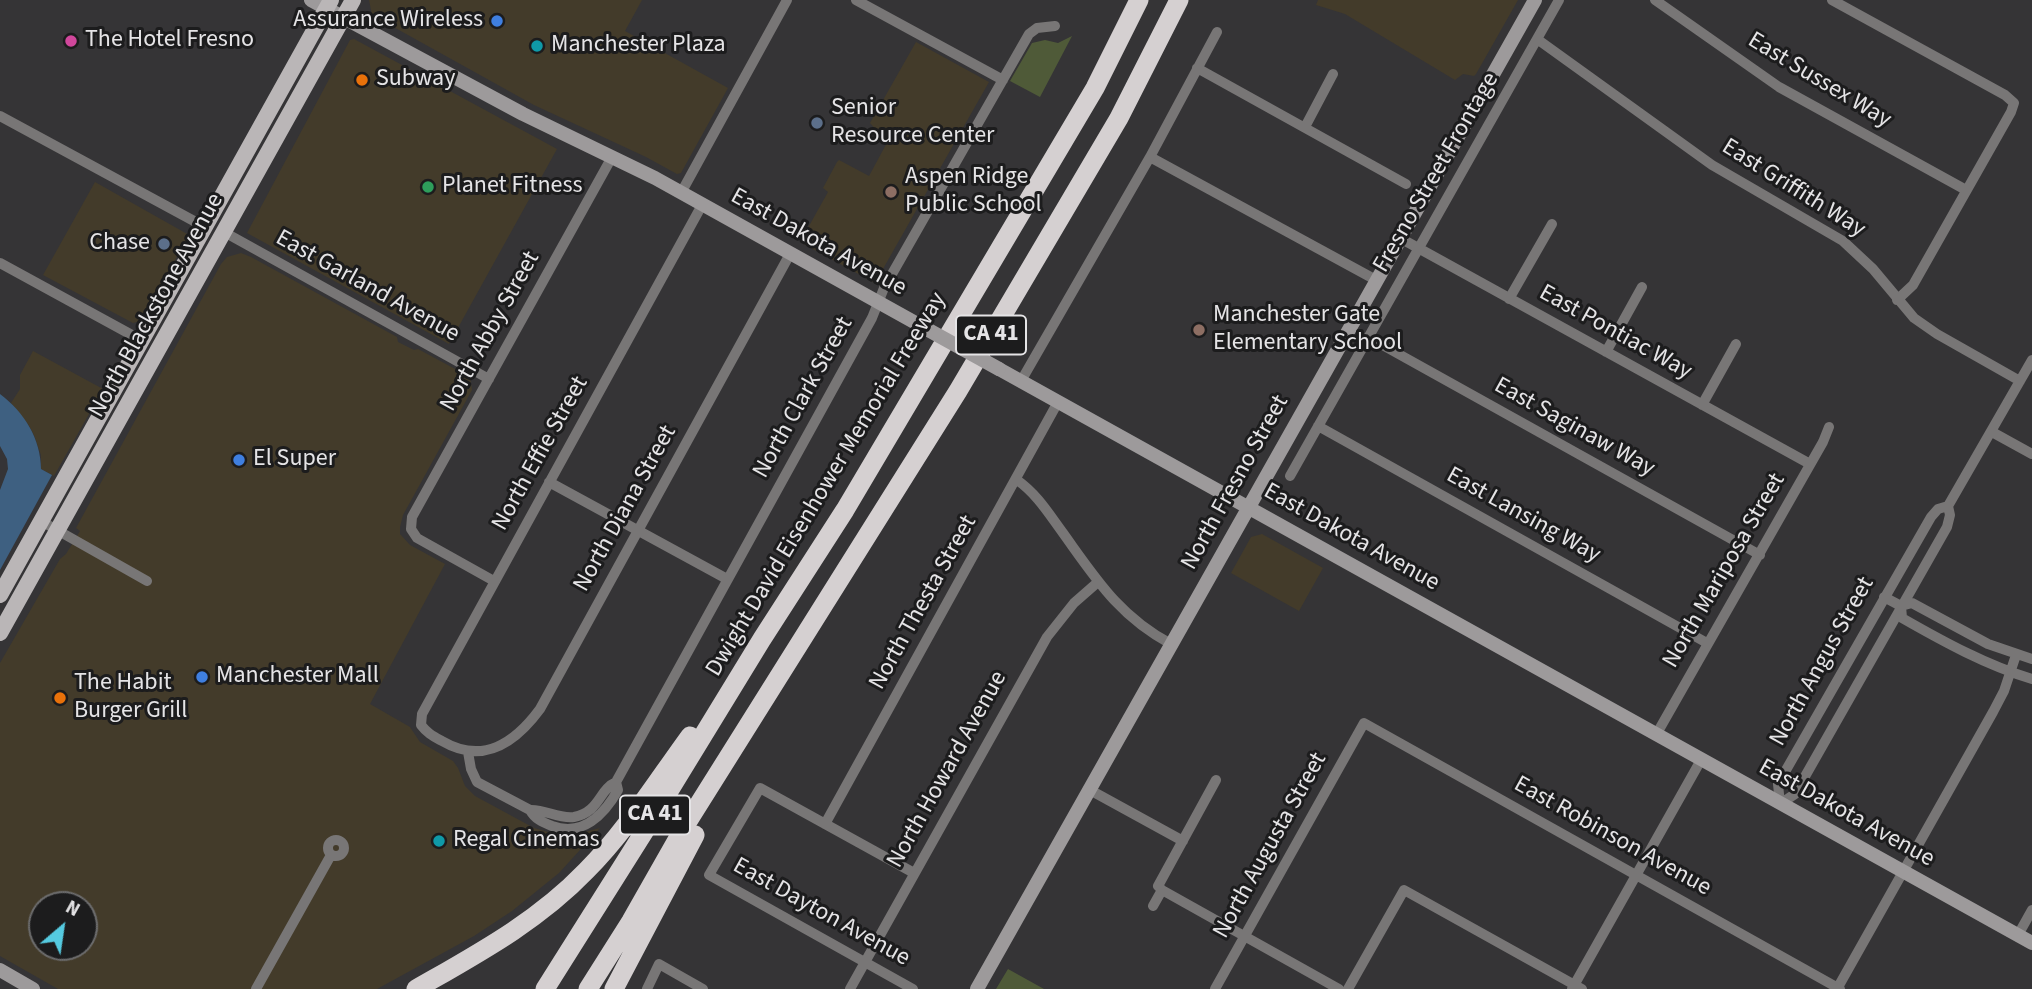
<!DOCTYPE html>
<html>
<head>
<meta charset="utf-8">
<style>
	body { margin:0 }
	#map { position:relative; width:2032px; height:989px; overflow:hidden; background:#353436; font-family:"Source Sans 3",sans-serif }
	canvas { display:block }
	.north { position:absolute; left:28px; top:891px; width:70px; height:70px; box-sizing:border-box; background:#1c1c1d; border:2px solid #6c6c6d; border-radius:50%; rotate:29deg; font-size:19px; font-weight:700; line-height:28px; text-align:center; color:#e5e4e6 }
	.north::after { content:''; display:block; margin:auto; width:24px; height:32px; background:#55cae0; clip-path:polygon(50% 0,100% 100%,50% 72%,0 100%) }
</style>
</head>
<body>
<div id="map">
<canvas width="2032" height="989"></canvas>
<div class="north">N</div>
</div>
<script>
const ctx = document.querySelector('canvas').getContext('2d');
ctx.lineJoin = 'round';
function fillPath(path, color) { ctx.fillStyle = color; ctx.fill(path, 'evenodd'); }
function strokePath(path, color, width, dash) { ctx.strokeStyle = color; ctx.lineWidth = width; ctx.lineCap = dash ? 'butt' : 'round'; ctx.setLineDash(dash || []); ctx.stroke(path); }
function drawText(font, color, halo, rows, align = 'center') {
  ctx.font = font + ' "Source Sans 3",sans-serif'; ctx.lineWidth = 6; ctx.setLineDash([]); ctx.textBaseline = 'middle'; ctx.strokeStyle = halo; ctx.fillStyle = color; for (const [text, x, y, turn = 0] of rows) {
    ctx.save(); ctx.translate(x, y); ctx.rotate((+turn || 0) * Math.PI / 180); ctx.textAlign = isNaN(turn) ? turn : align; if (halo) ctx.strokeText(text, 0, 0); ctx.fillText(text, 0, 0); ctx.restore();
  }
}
fillPath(new Path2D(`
	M369,0H642L625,31L728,88L681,173L677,174L646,157L534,105L372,15Z
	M1318,0H1518L1476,74L1474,76L1463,74L1455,80L1345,14L1316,5Z
	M354,39L557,149L449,344L247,233L350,40Z
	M916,42L989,82L875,283L800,242L828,192L823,188L837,162L839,160L869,176L889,139L878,132L870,123Z
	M95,182L189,235L141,321L133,323L43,275Z
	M241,253L251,257L397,337L398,342L414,350L418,349L470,377L472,390L403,515L400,527V534L410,545L445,564L370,704L410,727L420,742L453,761L458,768L465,786L475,796L534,828L559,835L577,834L600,828L559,873L512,911L474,936L377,989H58L0,956V663L60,559L66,554L80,531L76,528L221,264L227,257ZM42,905H84V947H42Z
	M33,351L103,389L54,476L41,469V455L34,435L28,424L11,403L20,389V375Z
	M1262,534L1323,568L1299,611L1231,573L1251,537Z`), '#433b2a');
fillPath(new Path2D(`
	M1072,36L1040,97L1010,81L1032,43L1045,40L1058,43Z
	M1008,969L1044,989H996Z`), '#4f5a38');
fillPath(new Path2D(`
	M0,394C24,412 41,439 41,469L52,475L0,570V490L8,469L7,459L0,446Z`), '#3e6081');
strokePath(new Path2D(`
	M856,0L1003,80
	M1655,0L1779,87L1966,190
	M1832,0L2005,95L2014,103L2011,112L1913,285L1897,300
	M1537,39L1712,165L1843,241L1873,269L1914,318L1937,334L2020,381
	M1197,68L1406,184
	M0,116L205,227
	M1305,127L1333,74
	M1150,157L1376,280
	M681,193L787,0
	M702,205L422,714L421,725C427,733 433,736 442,741C483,765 515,743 540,709L790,254
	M224,232L489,379
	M1400,238L1810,464
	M0,263L141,340
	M1509,299L1552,224
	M1368,337L1760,555
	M1606,352L1642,287
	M1021,381L1150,157L1217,32
	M1702,405L1736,344
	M1318,426L1707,643
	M1992,432L2032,454
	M1290,476L1559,0
	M1017,480C1037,494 1049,514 1063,533C1096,579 1119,616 1171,644
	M549,482L727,579
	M1948,506L1938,509L1931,517L1778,784L1780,804L1795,794L1947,527L1950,515L1948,506L2032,360
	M41,521L147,581
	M494,581L417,538L411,529L412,517L612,157
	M1884,597L1901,606L1912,603L1988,644L2032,659
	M1901,606L1902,618C1944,642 1986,665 2032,679
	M1656,735L1823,442L1829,427
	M468,752L471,769L477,782L530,810
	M616,782L872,318L884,288L1029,34L1037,28L1055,26
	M616,782L618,790C604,815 582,837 552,826C542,822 535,819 530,810C545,809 558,819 574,817C600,812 599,789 616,782Z
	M1090,790L1183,841
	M825,824L1058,402
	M328 848a8 8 0 1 1 16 0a8 8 0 1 1-16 0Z
	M1162,890L1339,989
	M1153,906L1162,890L1158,886L1216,780
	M2018,935L2032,910
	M256,989L331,855
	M647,989L659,964L703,989
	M850,989L1047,637L1074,603L1098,582
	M913,989L709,875L760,788L914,873
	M1215,989L1364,723L1840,989
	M1348,989L1404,890L1582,989
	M1572,989L1701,760
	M1837,989L1993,712L2004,691L2016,655`), '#787676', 10);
strokePath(new Path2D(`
	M311,0L523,114L655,178L923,327
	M999,369L2032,943
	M0,970L33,989
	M977,989L1535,0`), '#9d9a9b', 14);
strokePath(new Path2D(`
	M0,595L331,0
	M0,633L353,0`), '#bab6b7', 16);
strokePath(new Path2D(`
	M416,989C477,954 537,922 586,871C626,831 657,781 690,736
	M545,989L644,832L762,639L845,510L1095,88L1139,0
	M588,989L631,921L685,826L958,391L1119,118L1179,0
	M614,989L695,835`), '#d5d0d1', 19);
strokePath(new Path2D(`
	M923,327L999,369`), '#9d9a9b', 14);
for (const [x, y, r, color] of [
	[497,21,7,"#3f7fe0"],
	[71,41,7,"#d1479c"],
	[537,46,7,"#0f9aa8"],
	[362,80,7,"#e8710a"],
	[817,123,7,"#5c6f8a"],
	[428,187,7,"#2e9e5b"],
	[891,192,7,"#8d6e63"],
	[164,244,7,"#5c6f8a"],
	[1199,330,7,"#8d6e63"],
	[239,460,7,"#3f7fe0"],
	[202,677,7,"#3f7fe0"],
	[60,698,7,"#e8710a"],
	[439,841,7,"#0f9aa8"]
]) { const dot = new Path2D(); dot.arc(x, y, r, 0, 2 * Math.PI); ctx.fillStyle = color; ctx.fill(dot); strokePath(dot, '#1c1c1d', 2.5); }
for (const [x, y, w] of [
	[991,335,70],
	[655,815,70]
]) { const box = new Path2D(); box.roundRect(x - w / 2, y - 19.5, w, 39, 5); ctx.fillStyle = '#1c1c1d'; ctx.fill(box); strokePath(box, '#e5e4e6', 2); }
drawText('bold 23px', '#e5e4e6', null, [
	["CA 41",991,335],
	["CA 41",655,815]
]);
drawText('24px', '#e5e4e6', '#1c1c1d', [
	["Assurance Wireless",483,21,"right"],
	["The Hotel Fresno",85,41],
	["Manchester Plaza",551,46],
	["Subway",376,80],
	["Senior",831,109],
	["Resource Center",831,137],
	["Aspen Ridge",905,178],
	["Public School",905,206],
	["Planet Fitness",442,187],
	["Chase",150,244,"right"],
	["Manchester Gate",1213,316],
	["Elementary School",1213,344],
	["El Super",253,460],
	["Manchester Mall",216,677],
	["The Habit",74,684],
	["Burger Grill",74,712],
	["Regal Cinemas",453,841]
], 'left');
drawText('24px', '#e5e4e6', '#1c1c1d', [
	["East Sussex Way",1819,81,31],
	["Fresno Street Frontage",1437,173,-60],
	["East Griffith Way",1793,189,32],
	["East Dakota Avenue",818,243,29],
	["East Garland Avenue",367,287,29],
	["North Blackstone Avenue",157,306,-61],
	["North Abby Street",491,332,-61],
	["East Pontiac Way",1615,333,29],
	["North Clark Street",804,398,-61],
	["East Saginaw Way",1574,428,29],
	["North Effie Street",541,454,-61],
	["North Fresno Street",1236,483,-61],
	["Dwight David Eisenhower Memorial Freeway",827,485,-59],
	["North Diana Street",626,509,-61],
	["East Lansing Way",1523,516,29],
	["East Dakota Avenue",1351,538,29],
	["North Mariposa Street",1725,571,-60],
	["North Thesta Street",924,603,-61],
	["North Angus Street",1823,662,-61],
	["North Howard Avenue",948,770,-61],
	["East Dakota Avenue",1846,814,29],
	["East Robinson Avenue",1612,837,29],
	["North Augusta Street",1271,846,-61],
	["East Dayton Avenue",821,913,29]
]);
</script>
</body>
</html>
